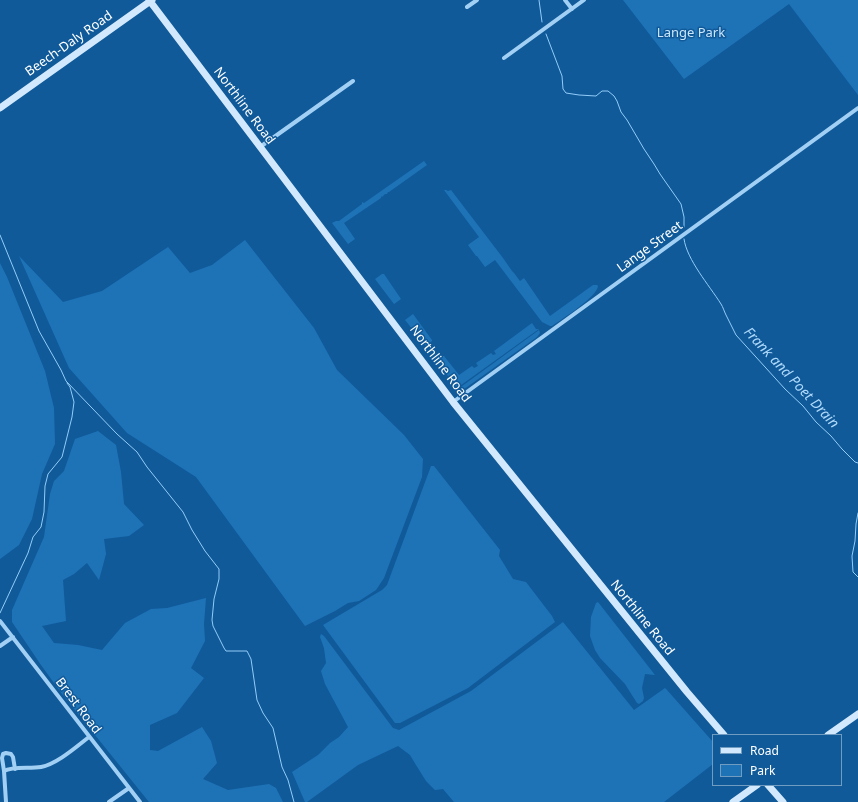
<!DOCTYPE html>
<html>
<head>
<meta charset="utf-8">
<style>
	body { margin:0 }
	#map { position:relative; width:858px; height:802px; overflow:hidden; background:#105a9a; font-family:"Noto Sans",sans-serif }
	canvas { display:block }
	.legend { position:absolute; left:712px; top:734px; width:130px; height:52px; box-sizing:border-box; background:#105a9a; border:1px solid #709cc2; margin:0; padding:5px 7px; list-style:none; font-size:12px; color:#fff }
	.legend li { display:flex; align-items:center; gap:8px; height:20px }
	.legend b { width:20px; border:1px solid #709cc2 }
</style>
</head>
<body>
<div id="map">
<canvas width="858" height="802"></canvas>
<ul class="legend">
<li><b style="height:5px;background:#d2e9fd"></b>Road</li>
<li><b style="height:11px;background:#1e73b7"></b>Park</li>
</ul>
</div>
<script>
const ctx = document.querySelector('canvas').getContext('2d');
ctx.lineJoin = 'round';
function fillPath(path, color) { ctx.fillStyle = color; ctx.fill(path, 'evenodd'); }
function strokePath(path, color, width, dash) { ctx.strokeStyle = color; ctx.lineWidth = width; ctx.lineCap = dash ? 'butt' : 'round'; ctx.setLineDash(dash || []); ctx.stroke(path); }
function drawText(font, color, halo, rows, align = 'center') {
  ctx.font = font + ' "Noto Sans",sans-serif'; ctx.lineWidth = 3; ctx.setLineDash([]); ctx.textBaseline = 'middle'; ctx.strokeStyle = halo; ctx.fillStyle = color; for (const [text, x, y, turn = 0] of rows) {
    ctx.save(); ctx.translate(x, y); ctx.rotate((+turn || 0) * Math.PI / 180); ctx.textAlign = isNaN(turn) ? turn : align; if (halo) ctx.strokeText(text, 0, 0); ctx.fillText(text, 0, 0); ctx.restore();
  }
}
fillPath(new Path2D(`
	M623,0H858V95L789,4L684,79Z
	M424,161L427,165L389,192H388L387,194H385L382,197L381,196V198L344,223L355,239L348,244L332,223L336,221H339L362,204V202L364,203Z
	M444,190H446L448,191L451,190L503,258L512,271L514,273L520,281L524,278L550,316L593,285H597L598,286C597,297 562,319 552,326H550L542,322L495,260L485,267L477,256H476L468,245L479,237Z
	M245,240L314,328L337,370L404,435L423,459L422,477L384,578L376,590L359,601L348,603L335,611L305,626L196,477L127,433L69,368L19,256L63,302L102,291L168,247L190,273L212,265Z
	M0,263L7,277L45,371L54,408L55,444L42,474L32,519L19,545L0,559Z
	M382,274H384L401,299L394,304L375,279Z
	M413,314L432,340V341L426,346L405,320Z
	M532,323L536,329H539L457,388L435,359L442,355L443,356H444L459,375L472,366L474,368L478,366L476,363L491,353L493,355L496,354L494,351Z
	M539,330L540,333L537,337L460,392L458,389Z
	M98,431L116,445L121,472L124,504L144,525L129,536L104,539L106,554L99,580L87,563L74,574L63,580L66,621L42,626L54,643L78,645L102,650L125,623L151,609L167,608L206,598L204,624L205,641L191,668L204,678L177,713L150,725V750L158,751L202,727L211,741L217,763L203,779L228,790L269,784L276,788L283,802H149L62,694L41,665L12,622V610L44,537L50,494L54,481L64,471L75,439Z
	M431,466H434L500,550L499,556L513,579L526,582L552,616L555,622L468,688L400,723H395L323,625L382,590L387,585Z
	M598,602L655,675L645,674L642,688L644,698L643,701L639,704L637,703L625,684L600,658L595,650L590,636L591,617L596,603Z
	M563,622L634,710L665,688L667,690L713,742V764L664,802H454L443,789L435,790L426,781L416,765L410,755L398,746L358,765L307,802H305L292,772L318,755L330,743L339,737L348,727L325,684L321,671L326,663L324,648L320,637L321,634L324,636L393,728L399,730L471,691Z`), '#1e73b7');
strokePath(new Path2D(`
	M539,0L542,22
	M546,34L562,76L563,89L566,93L579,95L596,96L602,91H608L614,96L617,101L621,112L627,120L644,149L654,164L660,174L681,204L684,217V227
	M0,235L39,331L61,370L66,381L117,434L137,452L147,467L183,512L192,530L205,551L219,569V579L214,599L212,620L213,626L224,648L226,651H247L251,659L257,700L263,713L273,728L282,767L288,780L294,802
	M684,239C687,260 709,285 721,304C723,307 724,311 726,315C729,322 733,328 736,335L785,389L803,406L816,422L831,436L842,449L855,462L858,463
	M858,513L856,524L855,541L852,556L853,572L858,577
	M0,613L28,553L33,537L41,527L44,512L45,486L48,474L62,457L72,417L74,402L70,387L67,383`), '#93cdf8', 1);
strokePath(new Path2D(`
	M565,0L572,9
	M467,7L477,0
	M504,58L584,0
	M260,147L353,81
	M453,402L858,108
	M0,621L140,802
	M0,646L13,637
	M4,771L2,758L3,754L6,753L11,754L13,757L15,769
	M6,802L4,771C13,766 30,769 41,767C57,764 76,747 89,737
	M109,802L129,788`), '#a2d0f5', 4);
strokePath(new Path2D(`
	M149,0L453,402L687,692L724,735
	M0,108L152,0
	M828,735L858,714
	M768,785L783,802
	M733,802L757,785`), '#d2e9fd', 7);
drawText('13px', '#cae7fe', '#105a9a', [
	["Lange Park",691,33]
]);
drawText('13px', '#fff', '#105a9a', [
	["Beech-Daly Road",69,44,-35],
	["Northline Road",244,106,53],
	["Lange Street",650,247,-36],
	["Northline Road",440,364,53],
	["Northline Road",642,618,51],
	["Brest Road",78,706,53]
]);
drawText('italic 14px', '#aed9fb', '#105a9a', [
	["Frank and Poet Drain",791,378,47]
]);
</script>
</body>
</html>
